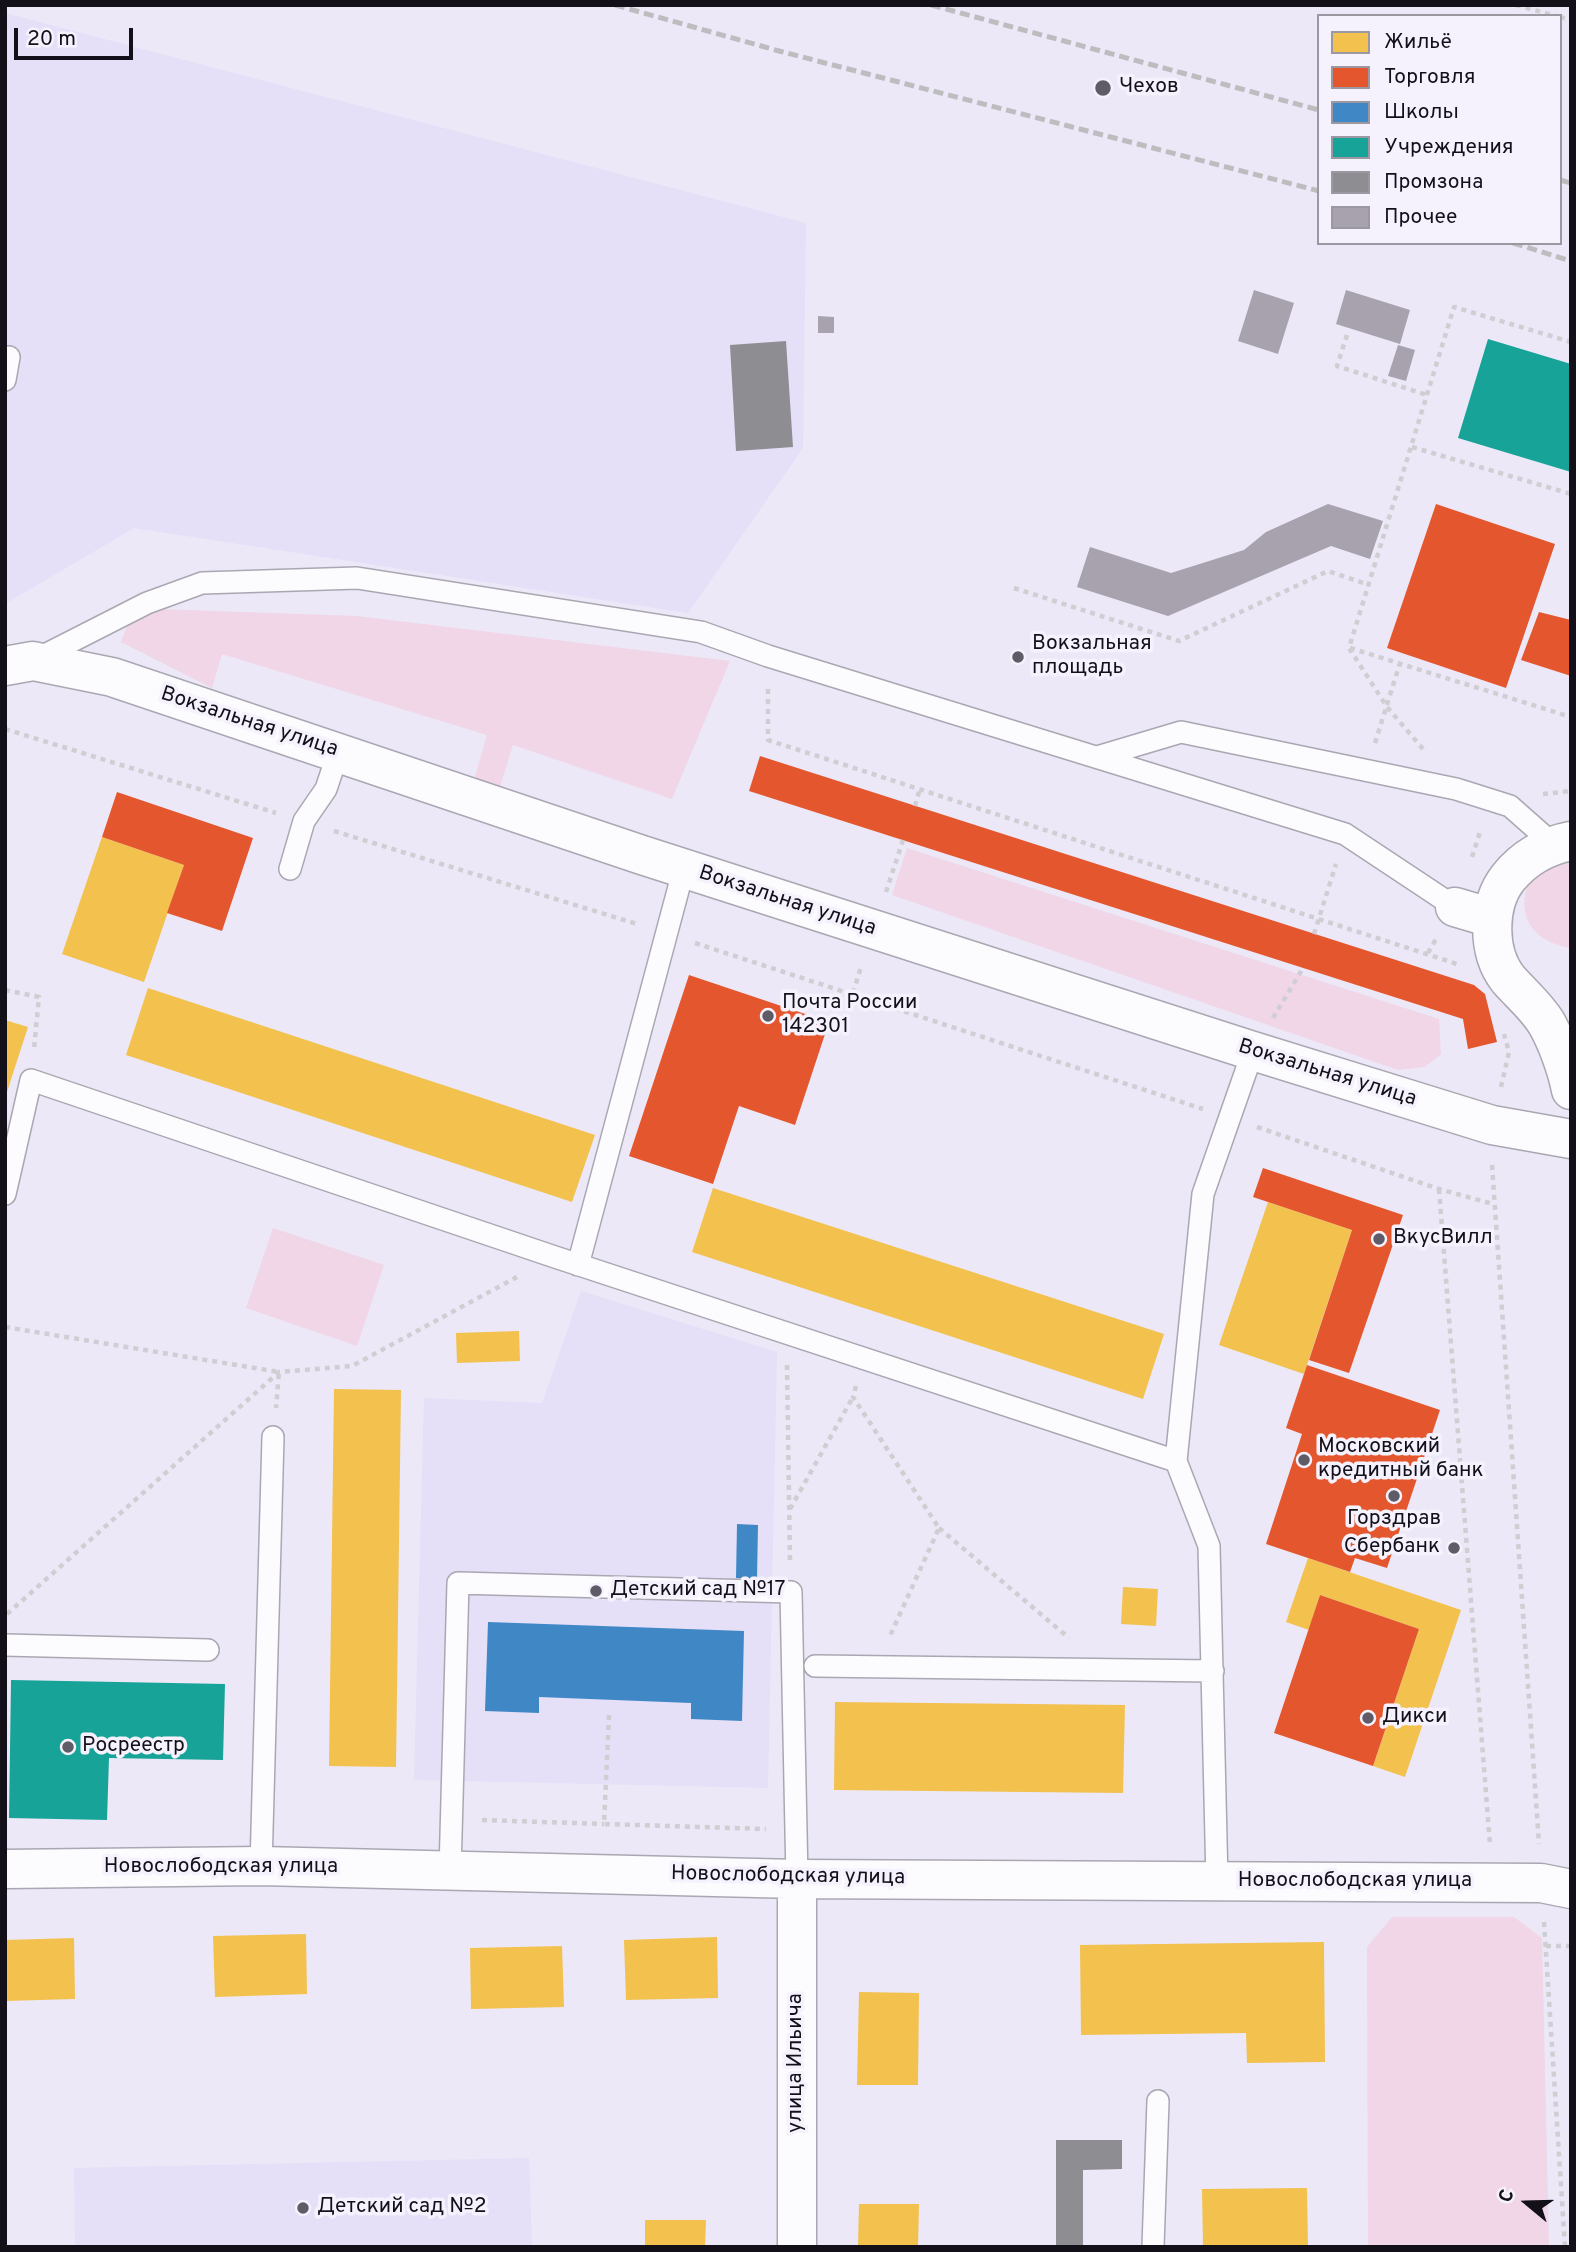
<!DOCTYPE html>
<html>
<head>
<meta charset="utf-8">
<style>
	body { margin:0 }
	#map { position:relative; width:1576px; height:2252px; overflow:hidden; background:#ece8f7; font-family:Overpass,sans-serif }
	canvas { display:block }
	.frame { position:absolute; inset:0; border:7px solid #131019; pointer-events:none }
	.legend { position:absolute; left:1317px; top:14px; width:245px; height:231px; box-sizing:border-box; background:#f5f2fd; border:2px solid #9b98a2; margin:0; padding:9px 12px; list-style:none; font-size:21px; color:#131019 }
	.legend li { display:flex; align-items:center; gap:14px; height:35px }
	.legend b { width:35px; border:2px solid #9b98a2 }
	.north { position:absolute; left:1492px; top:2168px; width:70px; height:70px; -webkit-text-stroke:5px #f5f2fd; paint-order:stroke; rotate:289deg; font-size:19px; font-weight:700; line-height:28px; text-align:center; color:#131019 }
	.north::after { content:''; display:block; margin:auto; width:24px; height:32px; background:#131019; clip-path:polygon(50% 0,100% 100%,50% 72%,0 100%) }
	.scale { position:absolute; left:14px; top:28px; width:119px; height:32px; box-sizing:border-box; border:4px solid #131019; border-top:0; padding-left:9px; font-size:21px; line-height:24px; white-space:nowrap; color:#131019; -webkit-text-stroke:5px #f5f2fd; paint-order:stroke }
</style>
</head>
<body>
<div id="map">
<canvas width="1576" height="2252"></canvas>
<div class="frame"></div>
<ul class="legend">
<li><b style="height:19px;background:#f2c14e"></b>Жильё</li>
<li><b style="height:19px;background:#e4572e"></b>Торговля</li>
<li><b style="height:19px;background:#3f88c5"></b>Школы</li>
<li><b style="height:19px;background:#17a398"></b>Учреждения</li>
<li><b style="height:19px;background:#8d8d92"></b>Промзона</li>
<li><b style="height:19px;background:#a7a2ad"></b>Прочее</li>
</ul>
<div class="north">С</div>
<div class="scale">20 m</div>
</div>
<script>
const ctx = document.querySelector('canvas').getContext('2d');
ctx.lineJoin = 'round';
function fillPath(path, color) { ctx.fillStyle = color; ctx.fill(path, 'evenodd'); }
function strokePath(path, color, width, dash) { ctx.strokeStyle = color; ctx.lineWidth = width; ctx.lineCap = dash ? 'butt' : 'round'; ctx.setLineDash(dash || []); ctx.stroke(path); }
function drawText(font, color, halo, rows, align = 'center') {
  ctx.font = font + ' Overpass,sans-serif'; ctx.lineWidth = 7; ctx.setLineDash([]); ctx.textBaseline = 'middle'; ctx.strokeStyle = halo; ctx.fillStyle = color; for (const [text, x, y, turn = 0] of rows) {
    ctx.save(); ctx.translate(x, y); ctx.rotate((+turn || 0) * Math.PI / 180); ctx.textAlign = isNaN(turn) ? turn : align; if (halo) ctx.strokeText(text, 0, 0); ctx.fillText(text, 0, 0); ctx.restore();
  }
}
fillPath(new Path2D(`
	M5,13L806,223L803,448L688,613L134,528L5,604Z
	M581,1291L777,1352L768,1788L414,1780L424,1398L542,1403Z
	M529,2158L532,2247H75L74,2168Z`), '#e5dff8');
fillPath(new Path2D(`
	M157,609L357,616L730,661L672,799L513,745L494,806L469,798L487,735L222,654L212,688L121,642L130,618Z
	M907,848L1439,1019L1441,1054L1425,1067L1398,1070L892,895Z
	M1571,853V948H1570C1527,940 1513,909 1534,871Z
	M273,1228L384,1265L357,1346L246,1308Z
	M1392,1917H1514L1542,1938L1549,2247H1368L1367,1947Z`), '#f0d6e6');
fillPath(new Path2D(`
	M102,837L184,865L144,982L62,954Z
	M148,988L595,1135L572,1202L126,1055Z
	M5,1020L28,1027L6,1095H5Z
	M713,1188L1164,1334L1143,1399L692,1252Z
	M1268,1202L1352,1230L1304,1374L1219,1345Z
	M519,1331L520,1361L457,1363L456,1333Z
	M334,1389L401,1390L396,1767L329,1766Z
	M1308,1558L1461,1610L1405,1777L1373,1766L1419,1629L1320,1595L1309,1630L1286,1622Z
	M1123,1587L1158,1589L1156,1626L1121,1624Z
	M835,1702L1125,1705L1123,1793L834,1790Z
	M306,1934L307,1994L215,1997L213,1936Z
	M717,1937L718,1998L626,2000L624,1940Z
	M74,1938L75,1999L5,2001V1940Z
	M1324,1942L1325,2062L1247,2063L1246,2033L1081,2035L1080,1945Z
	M562,1946L564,2007L471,2009L470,1948Z
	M859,1992L919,1993L918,2085H857Z
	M1307,2188L1308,2247H1203L1202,2189Z
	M859,2204H919L918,2247H858Z
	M645,2220H706L705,2247H645Z`), '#f2c14e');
fillPath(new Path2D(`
	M1436,504L1555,544L1506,688L1387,648Z
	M1539,612L1571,620V676L1521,660Z
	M760,756L1474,985L1485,994L1497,1042L1468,1049L1463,1019L749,791Z
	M117,792L253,838L222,931L167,913L184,865L102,837Z
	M689,975L829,1022L795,1125L739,1106L713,1184L629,1156Z
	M1263,1168L1403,1215L1349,1373L1309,1360L1352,1230L1253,1197Z
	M1307,1365L1440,1410L1387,1568L1355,1558L1350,1572L1266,1544L1302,1434L1286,1428Z
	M1320,1595L1419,1629L1373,1766L1274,1733Z`), '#e4572e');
fillPath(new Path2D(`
	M737,1524L758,1525L757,1579L736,1578Z
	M488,1622L744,1631L742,1721L691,1719V1703L539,1697V1713L485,1711Z`), '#3f88c5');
fillPath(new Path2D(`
	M1488,339L1571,364V472L1458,438Z
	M11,1680L225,1684L223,1760L109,1758L107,1820L9,1818Z`), '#17a398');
fillPath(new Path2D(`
	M786,341L793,447L736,451L730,345Z
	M1056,2140H1122V2169L1083,2170V2247H1056Z`), '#8d8d92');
fillPath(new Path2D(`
	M1254,290L1294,303L1278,354L1238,341Z
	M1346,290L1410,310L1400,344L1336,324Z
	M818,316L834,317V333H818Z
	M1398,345L1415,350L1406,381L1388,376Z
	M1328,504L1383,521L1370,559L1331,546L1168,616L1077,587L1090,547L1171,573L1244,550L1266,532Z`), '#a7a2ad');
const service = new Path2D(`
	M5,357H9L5,380
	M37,659L147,603L202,583L357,578L701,632L768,656L1345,834L1455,907
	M1097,757L1181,732L1456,789L1510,806L1553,844
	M290,869L304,821L326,789L338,753
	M5,1194L31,1080L555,1257L1176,1461
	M578,1265L684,868
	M5,1645L208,1650
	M815,1666L1213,1671
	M261,1866L273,1437
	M450,1871L458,1583L791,1592L797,1879
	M1217,1881L1209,1546L1176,1461L1203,1194L1253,1051
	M1153,2247L1158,2101`);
const minor = new Path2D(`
	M1455,907L1492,918
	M5,1869L261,1866L797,1879L1541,1883L1571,1889
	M797,1879V2247`);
const tertiary = new Path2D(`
	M5,666L33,661L112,677L642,855L1253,1051L1492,1125L1571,1139
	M1571,841C1545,846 1524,858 1508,878C1487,905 1487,952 1508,979C1521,994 1537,1007 1547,1024C1557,1042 1567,1069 1571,1090`);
strokePath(service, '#aaa7b2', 24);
strokePath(minor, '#aaa7b2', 41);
strokePath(tertiary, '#aaa7b2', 41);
strokePath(new Path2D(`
	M1516,5L1556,16
	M1560,17L1571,20
	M1347,335L1337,366L1427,395
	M1412,447L1571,494
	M1014,588L1179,641L1328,571L1369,585
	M1350,648L1571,717
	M768,689V740L1457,964
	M5,729L276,813
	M1375,743L1400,663
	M1423,749L1387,707L1349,648L1454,307L1571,342
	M1543,794L1571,791
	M915,806L920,788
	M334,831L637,924
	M1472,857L1481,829
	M886,892L903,840
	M1314,934L1336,864
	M695,943L1203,1109
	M1428,953L1436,939
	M5,990L39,997L34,1049
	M853,993L861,967
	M1273,1018L1303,968
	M1501,1087L1509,1052L1504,1034
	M1257,1127L1439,1189L1493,1204
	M1492,1165L1539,1844
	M1439,1189L1490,1845
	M5,1327L279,1372L276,1408
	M787,1365L790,1563
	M856,1386L853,1397L939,1528L889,1638
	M790,1509L853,1397
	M939,1528L1069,1638
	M7,1614L279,1372L352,1366L517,1277
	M609,1715L604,1824L766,1829
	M482,1820L604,1824
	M1544,1922L1565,2247
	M1546,1946H1571`), '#cfced2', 4.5, [5, 5]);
strokePath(service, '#fcfcfe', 21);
strokePath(minor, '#fcfcfe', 38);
strokePath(tertiary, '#fcfcfe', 38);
strokePath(new Path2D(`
	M615,5L779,51L1319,191
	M931,5L1319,110
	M1560,180L1571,183
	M1513,243L1571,261`), '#bdbdc0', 5, [10, 5]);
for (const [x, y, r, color] of [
	[1103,88,9,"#5f5c67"],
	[1018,657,7,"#5f5c67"],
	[768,1016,7,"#5f5c67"],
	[1379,1239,7,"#5f5c67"],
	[1304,1460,7,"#5f5c67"],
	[1394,1496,7,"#5f5c67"],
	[1454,1548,7,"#5f5c67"],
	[596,1591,7,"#5f5c67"],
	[1368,1718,7,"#5f5c67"],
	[68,1747,7,"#5f5c67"],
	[303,2208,7,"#5f5c67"]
]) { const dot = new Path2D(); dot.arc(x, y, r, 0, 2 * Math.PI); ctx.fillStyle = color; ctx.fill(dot); strokePath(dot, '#f5f2fd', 2.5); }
drawText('21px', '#131019', '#f5f2fd', [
	["Чехов",1119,88],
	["Вокзальная",1032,645],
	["площадь",1032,669],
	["Почта России",782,1004],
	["142301",782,1028],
	["ВкусВилл",1393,1239],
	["Московский",1318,1448],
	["кредитный банк",1318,1472],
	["Горздрав",1394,1520,"center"],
	["Сбербанк",1440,1548,"right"],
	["Детский сад №17",610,1591],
	["Дикси",1382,1718],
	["Росреестр",82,1747],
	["Детский сад №2",317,2208]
], 'left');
drawText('21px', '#131019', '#f5f2fd', [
	["Вокзальная улица",249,723,18],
	["Вокзальная улица",787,902,18],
	["Вокзальная улица",1327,1074,17],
	["Новослободская улица",221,1868],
	["Новослободская улица",788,1877,1],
	["Новослободская улица",1355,1882],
	["улица Ильича",797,2063,-90]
]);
</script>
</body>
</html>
